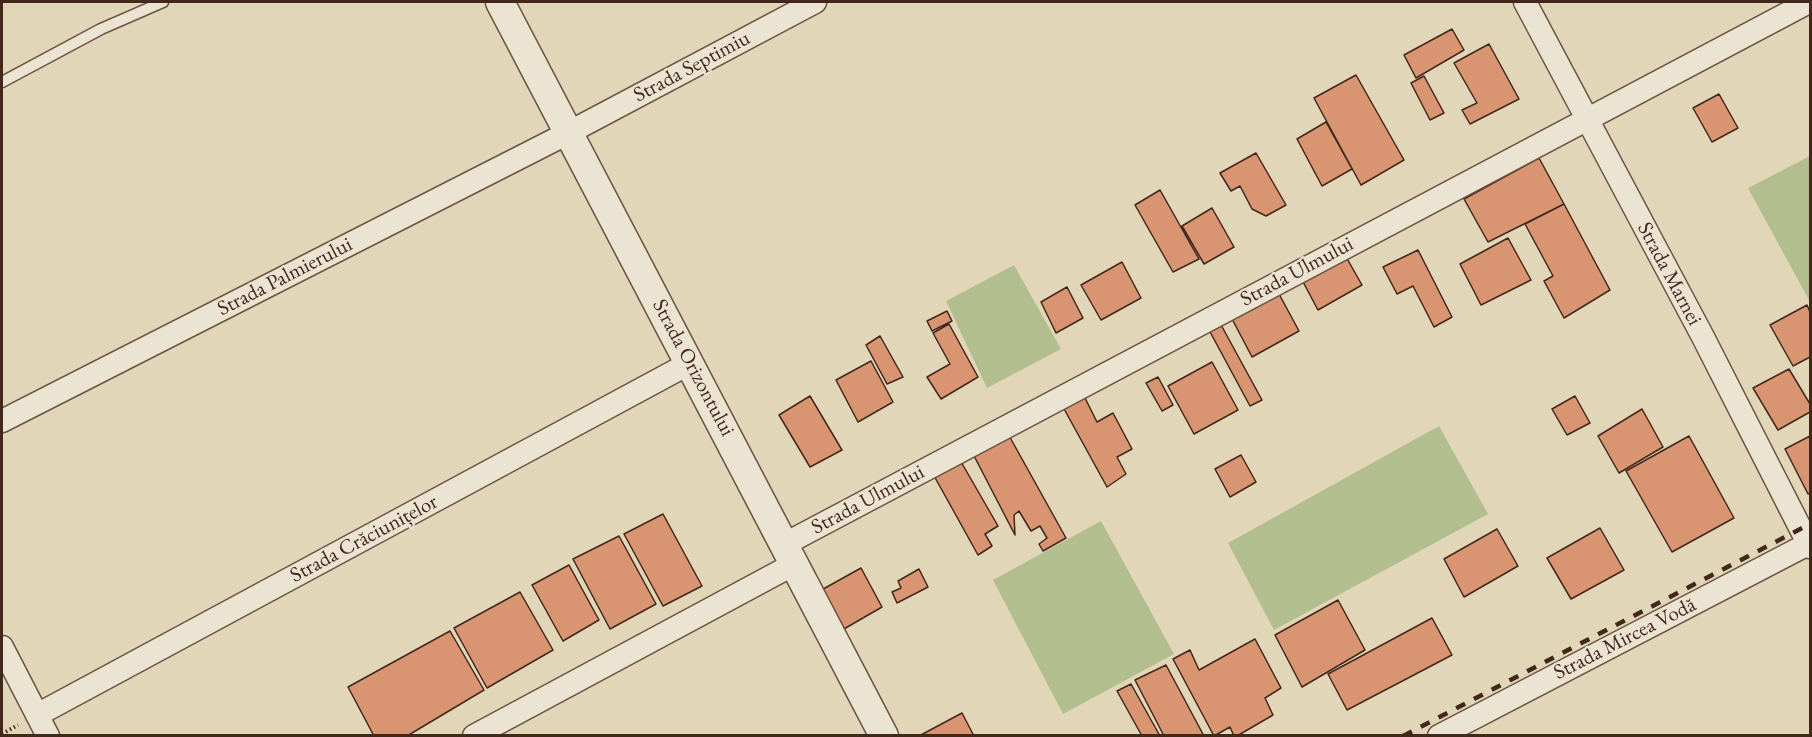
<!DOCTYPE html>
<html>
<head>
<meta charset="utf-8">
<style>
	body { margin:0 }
	#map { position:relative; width:1812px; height:737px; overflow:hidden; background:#e2d6b9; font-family:"EB Garamond",serif }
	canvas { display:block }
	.frame { position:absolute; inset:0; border:3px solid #42271b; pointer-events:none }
</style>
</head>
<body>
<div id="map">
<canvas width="1812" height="737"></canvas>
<div class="frame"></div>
</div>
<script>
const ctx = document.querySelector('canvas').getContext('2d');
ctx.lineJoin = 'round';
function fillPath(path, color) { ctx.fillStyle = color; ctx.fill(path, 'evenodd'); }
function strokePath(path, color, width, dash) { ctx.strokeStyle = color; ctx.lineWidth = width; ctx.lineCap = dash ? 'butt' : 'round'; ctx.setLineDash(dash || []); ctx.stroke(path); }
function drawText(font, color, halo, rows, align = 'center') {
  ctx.font = font + ' "EB Garamond",serif'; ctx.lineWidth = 4.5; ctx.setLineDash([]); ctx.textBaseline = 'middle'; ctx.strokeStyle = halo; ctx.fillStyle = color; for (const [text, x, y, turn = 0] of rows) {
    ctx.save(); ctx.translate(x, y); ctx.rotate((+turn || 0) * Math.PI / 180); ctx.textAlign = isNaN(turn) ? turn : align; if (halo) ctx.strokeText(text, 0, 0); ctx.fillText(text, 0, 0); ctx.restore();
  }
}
fillPath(new Path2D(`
	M1810,156V302L1748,188Z
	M1014,265L1061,349L987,388L946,301Z
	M1439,426L1488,514L1274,630L1228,543Z
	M1101,521L1174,654L1063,714L993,580Z`), '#b3be8f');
const building = new Path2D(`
	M1452,29L1464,50L1416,78L1404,55Z
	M1489,44L1519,99L1470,124L1462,110L1477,103L1454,63Z
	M1356,75L1404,160L1361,185L1314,98Z
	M1424,76L1444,113L1430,120L1411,83Z
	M1719,94L1738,128L1712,142L1693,108Z
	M1326,122L1352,169L1322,186L1297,139Z
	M1256,153L1286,205L1266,216L1252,209L1240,186L1231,191L1220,173Z
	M1539,158L1564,204L1488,242L1464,199Z
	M1160,190L1199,259L1173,272L1135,205Z
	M1564,204L1610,290L1564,318L1544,281L1553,276L1525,224Z
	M1212,208L1234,247L1204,264L1182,226Z
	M1508,238L1531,280L1481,305L1460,264Z
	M1418,250L1452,317L1434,327L1413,286L1397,294L1383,267Z
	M1345,255L1362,285L1318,310L1302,280Z
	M1122,262L1141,298L1101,320L1081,285Z
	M1067,287L1083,318L1056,333L1041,302Z
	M1278,292L1299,331L1252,357L1231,317Z
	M1807,305L1810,312V357L1793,366L1770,325Z
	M947,311L952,321L932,331L927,321Z
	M1220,323L1262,400L1250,406L1209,330Z
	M949,324L978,377L941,399L927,377L950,364L933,333Z
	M880,336L903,377L887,384L866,345Z
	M871,361L893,402L858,422L836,380Z
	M1212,362L1238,410L1194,434L1168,386Z
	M1789,369L1810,404V412L1778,430L1753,388Z
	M1158,377L1173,405L1162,411L1146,383Z
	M810,396L842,450L810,467L779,415Z
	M1084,396L1097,422L1113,413L1132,449L1117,457L1126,474L1107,487L1063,407Z
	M1575,396L1590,423L1567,435L1552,409Z
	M1642,409L1663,447L1619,473L1598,436Z
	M1007,432L1066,538L1043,551L1039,544L1047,538L1040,526L1031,531L1019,511L1014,515L1015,535L972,452Z
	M1689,436L1734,518L1672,552L1626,471Z
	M1810,436V493L1808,494L1785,449Z
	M1241,455L1256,482L1230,497L1215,469Z
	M960,460L998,526L985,534L992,546L978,555L933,474Z
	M663,514L702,586L663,606L624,534Z
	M1600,528L1624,570L1571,599L1547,558Z
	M1497,529L1518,566L1464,597L1444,559Z
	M619,536L656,604L610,629L573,559Z
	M569,565L599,620L563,641L532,585Z
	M861,568L882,607L837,633L816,593Z
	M919,569L928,587L897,603L892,592L901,588L898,581Z
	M520,592L553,650L487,688L454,628Z
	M1338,600L1365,650L1302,687L1275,635Z
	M1432,618L1452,655L1347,710L1328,674Z
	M450,631L484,690L407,736H374L348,687Z
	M1255,639L1281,688L1265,698L1273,715L1237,736H1234L1230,727L1214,736L1173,659L1190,650L1199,670Z
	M1166,665L1204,736H1164L1135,680Z
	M1131,684L1160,736H1142L1117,691Z
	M962,713L974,736H919Z`);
fillPath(building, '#d99572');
strokePath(building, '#42271b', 1.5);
const service = new Path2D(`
	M2,82L101,29L163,2`);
const minor = new Path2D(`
	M1525,2L1703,337L1810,547
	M2,421L568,133L815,2
	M785,544L1809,2
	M2,647L48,736
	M37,715L690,363
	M474,736L796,563
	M1439,736L1810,543`);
const tertiary = new Path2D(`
	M500,2L884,736`);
strokePath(service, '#6a5342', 13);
strokePath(minor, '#6a5342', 25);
strokePath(tertiary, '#6a5342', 31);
strokePath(new Path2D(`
	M2,734L18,725`), '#42271b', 4, [1.5, 3]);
strokePath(service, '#ece4d2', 10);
strokePath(minor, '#ece4d2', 22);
strokePath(tertiary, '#ece4d2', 28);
strokePath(new Path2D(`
	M1403,736L1810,524`), '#42271b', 4.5, [10, 10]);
drawText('21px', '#42271b', '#ece4d2', [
	["Strada Septimiu",692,67,-28],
	["Strada Ulmului",1297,272,-28],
	["Strada Marnei",1669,274,62],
	["Strada Palmierului",285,277,-27],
	["Strada Orizontului",693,368,62],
	["Strada Ulmului",868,500,-28],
	["Strada Crăciunițelor",364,539,-28],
	["Strada Mircea Vodă",1625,639,-27]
]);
</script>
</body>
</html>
